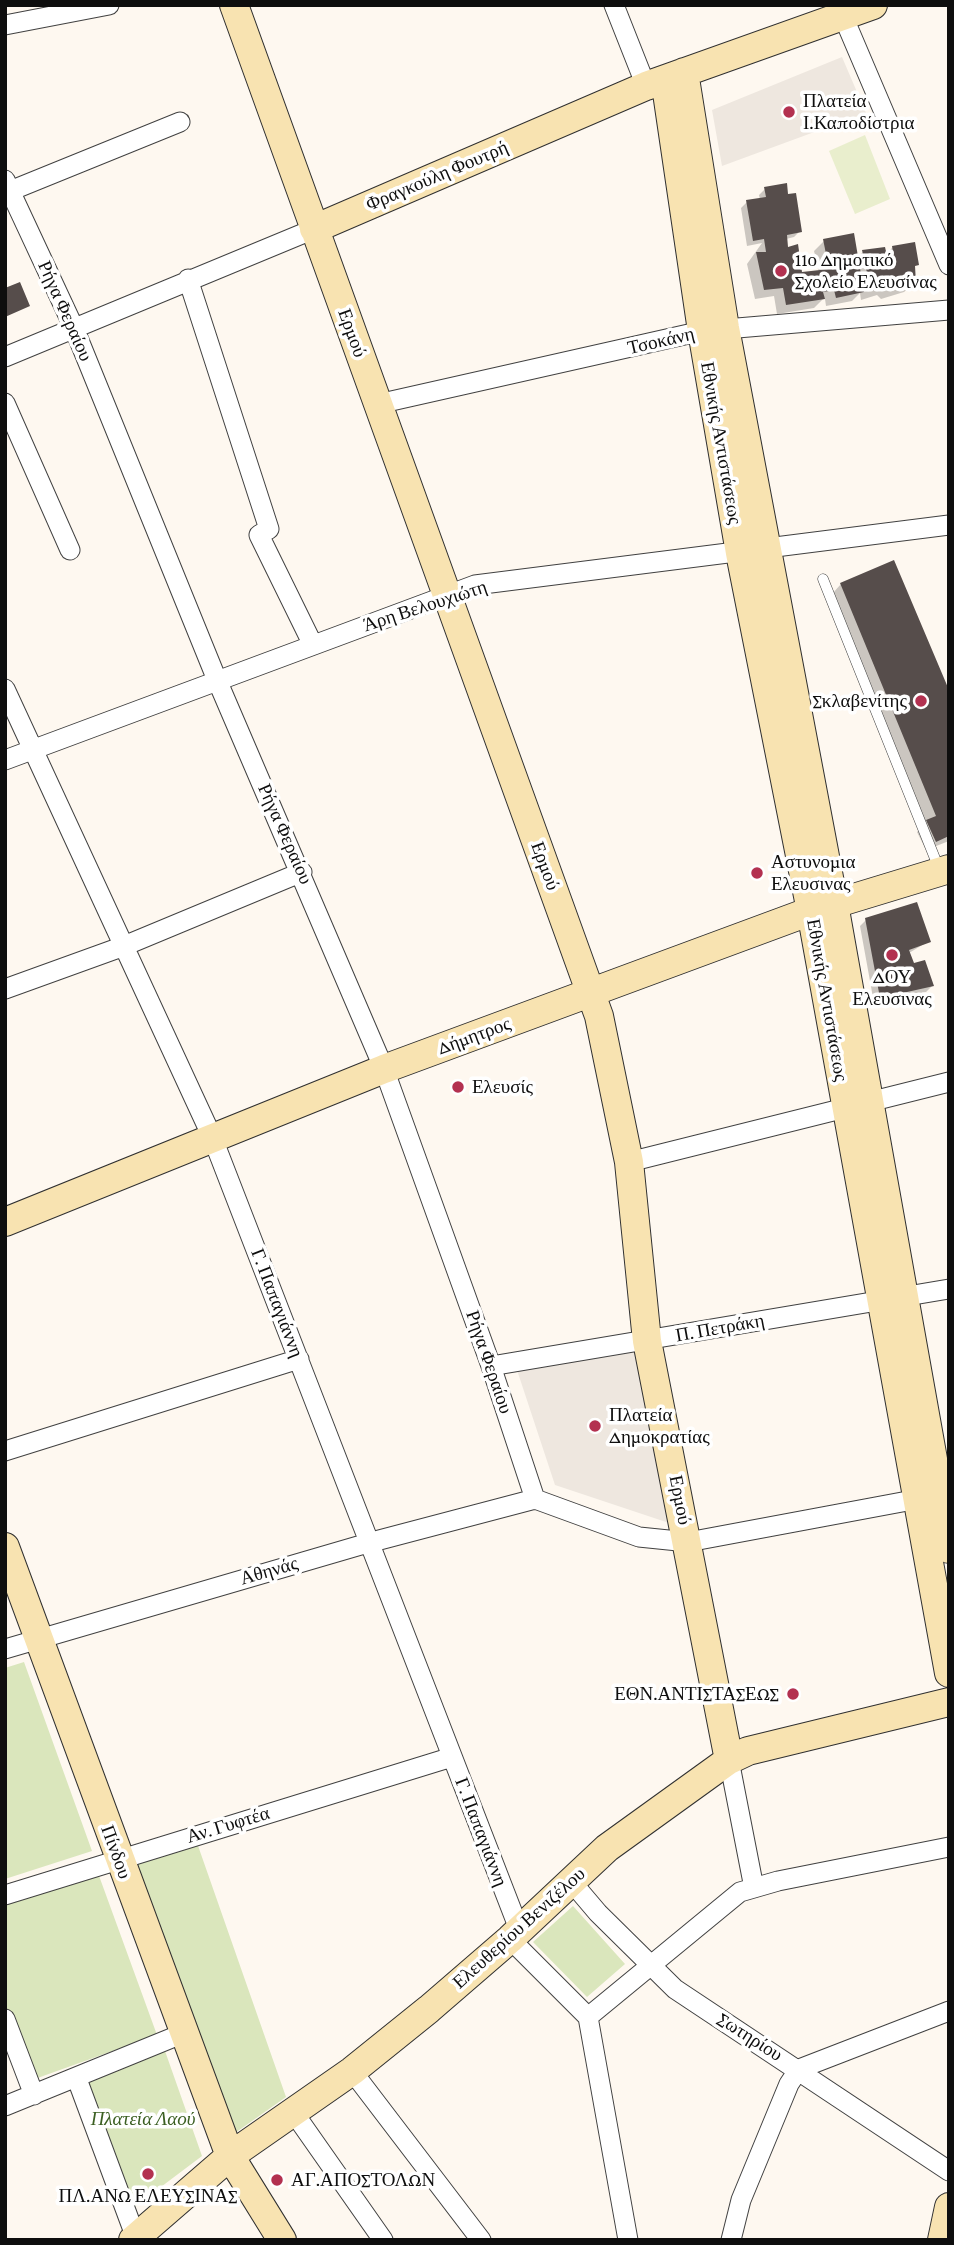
<!DOCTYPE html>
<html>
<head>
<meta charset="utf-8">
<style>
	body { margin:0 }
	#map { position:relative; width:954px; height:2245px; overflow:hidden; background:#fef8f0; font-family:"Crimson Pro",serif }
	canvas { display:block }
	.frame { position:absolute; inset:0; border:7px solid #0e0e0e; pointer-events:none }
</style>
</head>
<body>
<div id="map">
<canvas width="954" height="2245"></canvas>
<div class="frame"></div>
</div>
<script>
const ctx = document.querySelector('canvas').getContext('2d');
ctx.lineJoin = 'round';
function fillPath(path, color) { ctx.fillStyle = color; ctx.fill(path, 'evenodd'); }
function strokePath(path, color, width, dash) { ctx.strokeStyle = color; ctx.lineWidth = width; ctx.lineCap = dash ? 'butt' : 'round'; ctx.setLineDash(dash || []); ctx.stroke(path); }
function drawText(font, color, halo, rows, align = 'center') {
  ctx.font = font + ' "Crimson Pro",serif'; ctx.lineWidth = 7; ctx.setLineDash([]); ctx.textBaseline = 'middle'; ctx.strokeStyle = halo; ctx.fillStyle = color; for (const [text, x, y, turn = 0] of rows) {
    ctx.save(); ctx.translate(x, y); ctx.rotate((+turn || 0) * Math.PI / 180); ctx.textAlign = isNaN(turn) ? turn : align; if (halo) ctx.strokeText(text, 0, 0); ctx.fillText(text, 0, 0); ctx.restore();
  }
}
fillPath(new Path2D(`
	M24,1662L92,1851L5,1879V1668Z
	M196,1840L286,2097L235,2133L133,1859Z
	M98,1873L157,2035L32,2080L5,2006V1905Z
	M573,1906L625,1964L587,1997L533,1942Z
	M165,2051L202,2156L129,2211L83,2081Z`), '#dae6bc');
fillPath(new Path2D(`
	M865,135L890,199L855,214L829,151Z`), '#e9eecd');
fillPath(new Path2D(`
	M842,57L866,113L722,166L712,110Z
	M639,1344L672,1524L555,1485L516,1367Z`), '#eee7df');
fillPath(new Path2D(`
	M765,189L787,195L800,231L794,237L786,239V249L801,274L819,272L814,251L824,241L856,259L863,252L885,255L893,247L917,264L913,268L914,283L904,292L881,299L877,295L861,300L860,293L852,301L826,306L825,299H823L814,308L777,314L774,296L755,299L747,264L762,243L747,246L741,208L747,202L760,200L759,195Z
	M841,584L949,694V841L926,850L917,832L926,823L832,594Z
	M866,920L929,941L909,953L913,965L932,986L926,992L874,1003L860,926Z`), '#0003');
fillPath(new Path2D(`
	M787,183L788,194L796,193L802,232L787,235L788,247L798,244L802,272L829,269L823,239L854,233L864,292L836,298L834,290L823,292L825,299L786,305L783,288L764,290L756,252H766L764,239L753,241L746,200L766,197L764,187Z
	M915,242L919,265L915,266L916,283L905,284L903,287L891,290L887,287L871,291L862,250L885,247L889,265L895,263L892,246Z
	M20,282L30,306L5,317V288Z
	M894,560L949,690V836L936,842L926,820L936,816L840,583Z
	M917,902L931,942L909,950L914,963L925,960L934,986L880,998L865,918Z`), '#564d4b');
const lane = new Path2D(`
	M823,579L940,871`);
const street = new Path2D(`
	M614,5L646,86
	M843,16L949,265
	M5,25L109,5
	M5,180L74,328L217,680L384,1069L491,1366L535,1499
	M10,191L180,122
	M188,279L269,529L259,535L313,645
	M5,357L314,229
	M5,403L70,550
	M378,404L702,331L949,310
	M5,689L213,1139L519,1929
	M5,760L475,585L949,525
	M5,989L124,946L302,872
	M629,1162L949,1082
	M491,1366L949,1289
	M5,1451L299,1359
	M535,1499L639,1537L688,1542L929,1497
	M5,1649L368,1543L535,1499
	M729,1760L754,1888
	M570,1880L598,1913L675,1989L949,2171
	M5,1895L452,1757
	M510,1939L588,2017
	M5,2019L34,2095
	M352,2071L481,2240
	M77,2079L136,2238
	M5,2106L184,2033
	M294,2113L383,2240
	M628,2240L588,2017L740,1892L778,1881L949,1847
	M731,2240L741,2200L789,2084L799,2069L949,2011`);
const secondary = new Path2D(`
	M234,5L599,1016L629,1162L647,1341L729,1760
	M684,72L725,328L834,904L949,1549
	M665,79L702,331L740,553L811,911L949,1673
	M314,229L646,86L873,5
	M5,1222L384,1069L811,911L949,869
	M5,1547L230,2156L282,2240
	M133,2240L230,2156L352,2071L429,2009L510,1939L607,1848L729,1760L748,1751L949,1702
	M942,2240L949,2207`);
strokePath(lane, '#414141', 11);
strokePath(street, '#414141', 21);
strokePath(secondary, '#303030', 30);
strokePath(lane, '#fff', 10);
strokePath(street, '#fff', 19);
strokePath(secondary, '#f8e3b1', 28);
for (const [x, y, r, color] of [
	[789,112,7,"#b33150"],
	[781,271,7,"#b33150"],
	[921,701,7,"#b33150"],
	[757,873,7,"#b33150"],
	[892,955,7,"#b33150"],
	[458,1087,7,"#b33150"],
	[595,1426,7,"#b33150"],
	[793,1694,7,"#b33150"],
	[148,2174,7,"#b33150"],
	[277,2180,7,"#b33150"]
]) { const dot = new Path2D(); dot.arc(x, y, r, 0, 2 * Math.PI); ctx.fillStyle = color; ctx.fill(dot); strokePath(dot, '#fff', 2.5); }
drawText('19px', '#0e0e0e', '#fff', [
	["Πλατεία",803,101],
	["Ι.Καποδίστρια",803,123],
	["11ο Δημοτικό",795,260],
	["Σχολείο Ελευσίνας",795,282],
	["Σκλαβενίτης",907,701,"right"],
	["Αστυνομια",771,862],
	["Ελευσινας",771,884],
	["ΔΟΥ",892,977,"center"],
	["Ελευσινας",892,999,"center"],
	["Ελευσίς",472,1087],
	["Πλατεία",609,1415],
	["Δημοκρατίας",609,1437],
	["ΕΘΝ.ΑΝΤΙΣΤΑΣΕΩΣ",779,1694,"right"],
	["ΑΓ.ΑΠΟΣΤΟΛΩΝ",291,2180],
	["ΠΛ.ΑΝΩ ΕΛΕΥΣΙΝΑΣ",148,2196,"center"]
], 'left');
drawText('19px', '#0e0e0e', '#fff', [
	["Φραγκούλη Φουτρή",437,176,-23],
	["Ρήγα Φεραίου",65,311,66],
	["Ερμού",352,333,70],
	["Τσοκάνη",661,341,-13],
	["Εθνικής Αντιστάσεως",721,443,80],
	["Άρη Βελουχιώτη",425,606,-18],
	["Ρήγα Φεραίου",285,834,66],
	["Ερμού",545,866,70],
	["Εθνικής Αντιστάσεως",827,1000,80],
	["Δήμητρος",474,1036,-20],
	["Γ. Παπαγιάννη",277,1303,69],
	["Π. Πετράκη",720,1328,-10],
	["Ρήγα Φεραίου",489,1362,71],
	["Ερμού",680,1500,79],
	["Αθηνάς",269,1571,-16],
	["Αν. Γυφτέα",228,1825,-17],
	["Γ. Παπαγιάννη",481,1832,69],
	["Πίνδου",116,1852,70],
	["Ελευθερίου Βενιζέλου",519,1928,-42],
	["Σωτηρίου",750,2037,33]
]);
drawText('italic 19px', '#3c6023', '#fff', [
	["Πλατεία Λαού",143,2119]
]);
</script>
</body>
</html>
